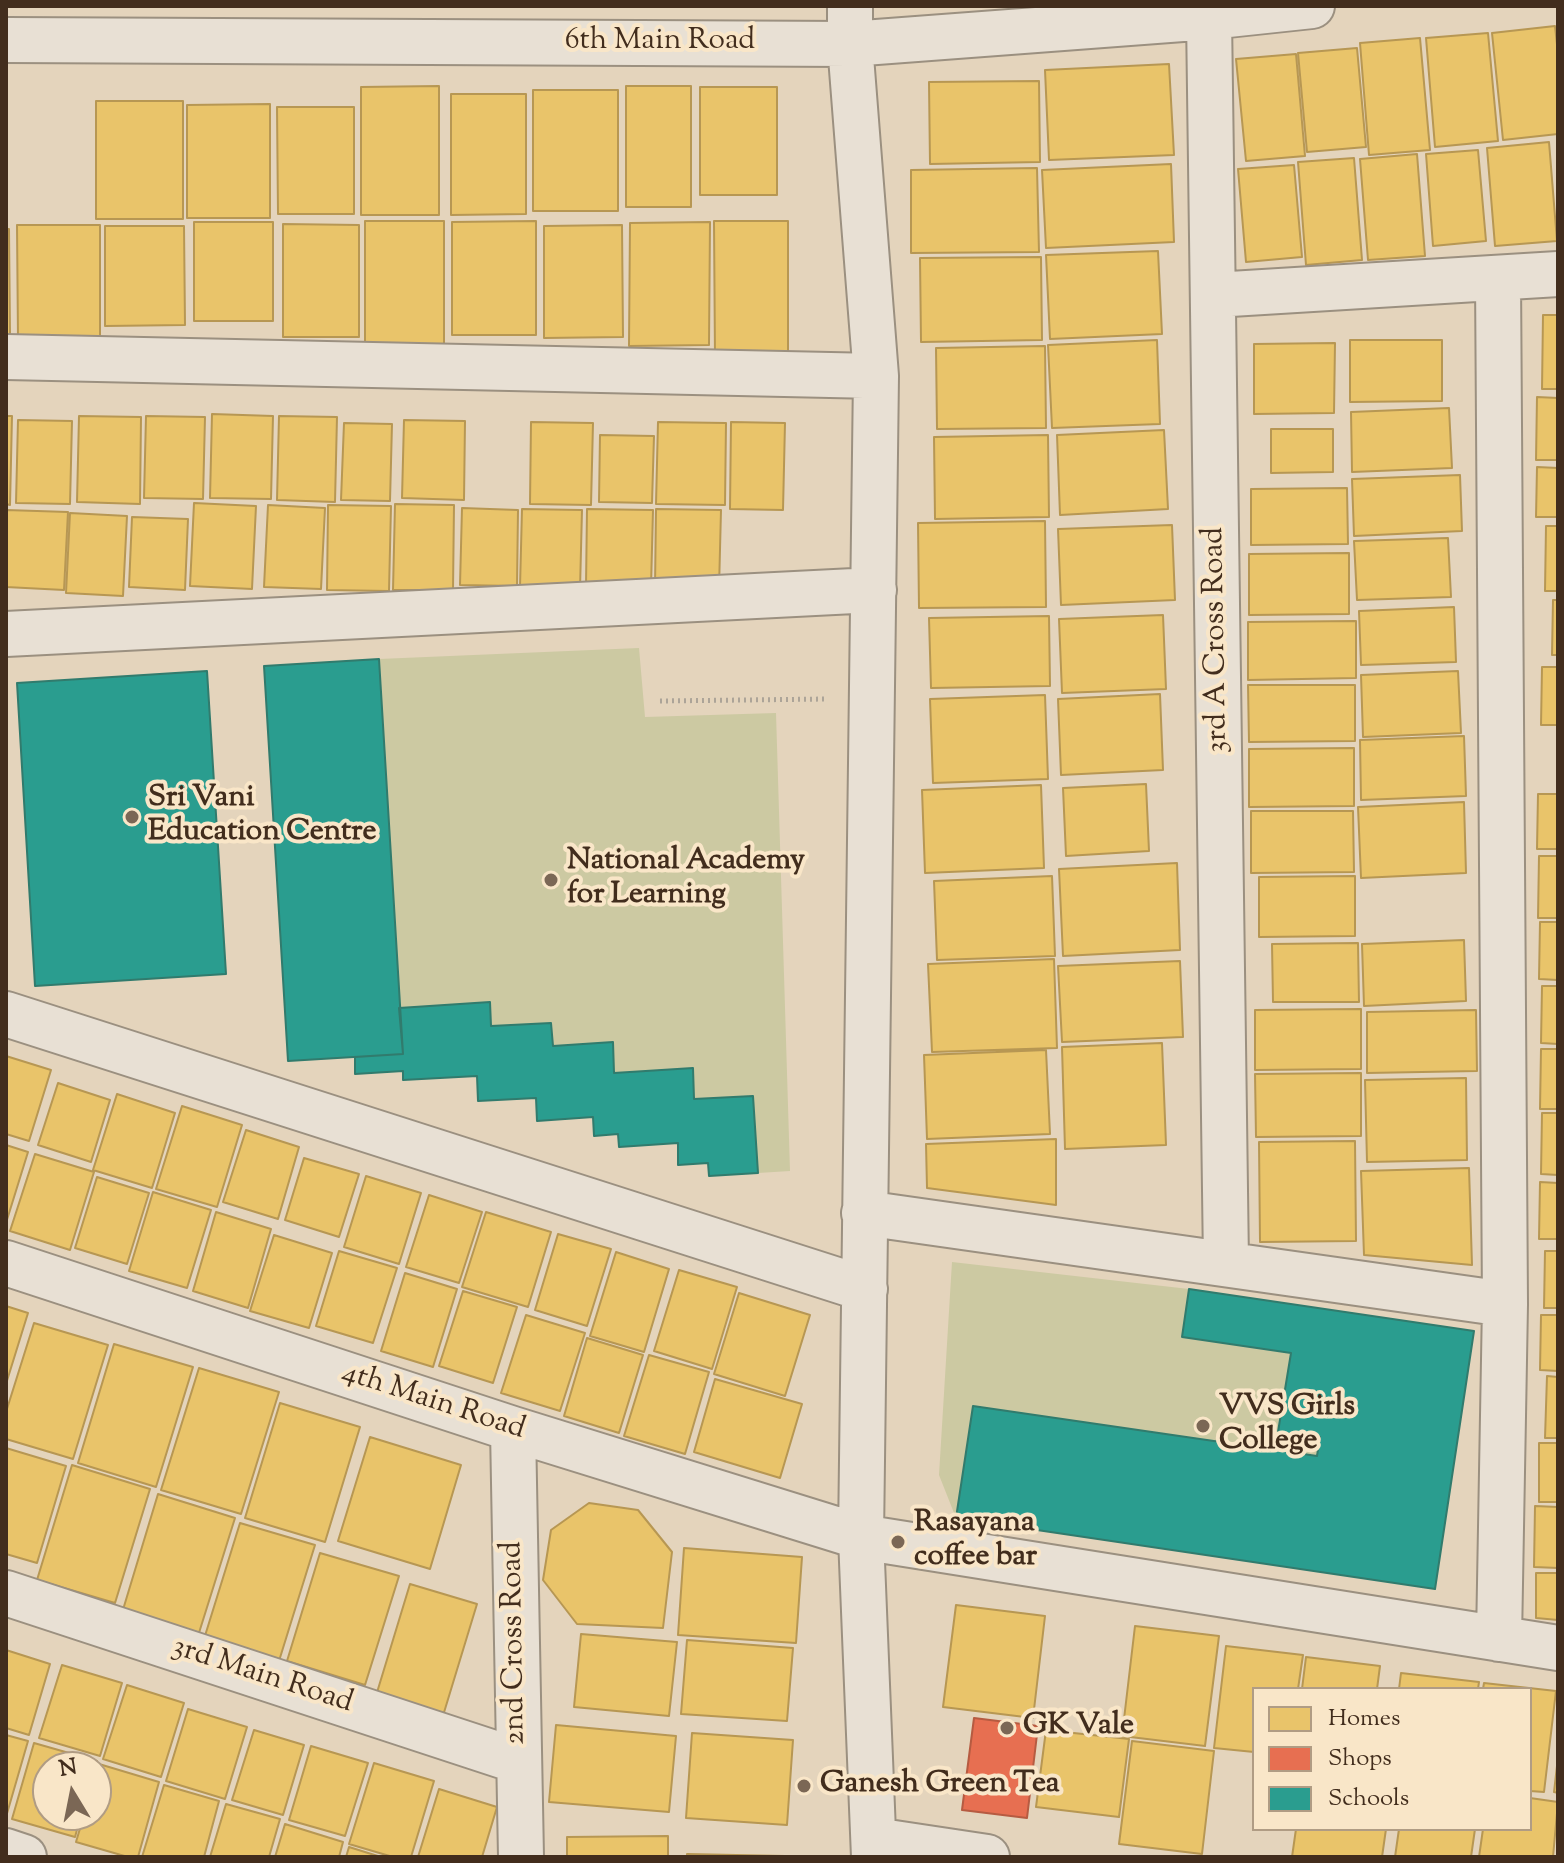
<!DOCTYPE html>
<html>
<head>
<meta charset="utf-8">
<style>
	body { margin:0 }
	#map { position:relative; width:1564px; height:1863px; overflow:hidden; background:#e4d4bc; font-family:"Sorts Mill Goudy",serif }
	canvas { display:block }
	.frame { position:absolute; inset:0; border:8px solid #422d1d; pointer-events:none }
	.legend { position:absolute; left:1252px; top:1687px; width:280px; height:144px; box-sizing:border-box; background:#f9e6c8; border:2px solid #b09c84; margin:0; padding:10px 14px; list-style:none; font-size:24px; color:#422d1d }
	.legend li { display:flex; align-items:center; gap:16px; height:40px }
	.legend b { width:40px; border:2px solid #b09c84 }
	.north { position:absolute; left:32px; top:1751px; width:80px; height:80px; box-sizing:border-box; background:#f9e6c8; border:2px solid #b09c84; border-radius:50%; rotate:350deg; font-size:22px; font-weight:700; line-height:32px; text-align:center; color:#422d1d }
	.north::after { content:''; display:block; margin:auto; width:28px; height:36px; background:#7b6755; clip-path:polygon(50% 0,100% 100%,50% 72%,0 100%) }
</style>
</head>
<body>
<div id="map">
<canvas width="1564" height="1863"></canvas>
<div class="frame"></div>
<ul class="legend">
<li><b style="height:22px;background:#e9c46a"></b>Homes</li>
<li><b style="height:22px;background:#e76f51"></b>Shops</li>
<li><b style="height:22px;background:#2a9d8f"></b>Schools</li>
</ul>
<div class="north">N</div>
</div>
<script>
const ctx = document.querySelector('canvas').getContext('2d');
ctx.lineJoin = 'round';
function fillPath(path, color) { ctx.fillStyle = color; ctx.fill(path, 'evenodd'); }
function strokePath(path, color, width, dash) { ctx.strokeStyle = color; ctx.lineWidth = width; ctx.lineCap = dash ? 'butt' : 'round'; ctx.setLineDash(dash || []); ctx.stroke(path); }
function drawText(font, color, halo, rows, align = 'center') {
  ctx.font = font + ' "Sorts Mill Goudy",serif'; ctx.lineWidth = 8; ctx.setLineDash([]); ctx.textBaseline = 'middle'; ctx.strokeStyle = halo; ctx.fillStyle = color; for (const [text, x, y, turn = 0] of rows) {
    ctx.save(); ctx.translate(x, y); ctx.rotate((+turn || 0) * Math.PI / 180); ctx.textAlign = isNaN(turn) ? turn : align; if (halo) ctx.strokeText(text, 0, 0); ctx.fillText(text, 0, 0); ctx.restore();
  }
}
fillPath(new Path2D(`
	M639,648L645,717L776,713L790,1171L758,1173L753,1096L694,1099L692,1068L614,1073L612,1043L553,1046L550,1023L491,1026L489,1002L399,1008L379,659Z
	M952,1262L1189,1289L1182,1337L1291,1353L1278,1432L1320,1437L1317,1456L973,1406L956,1518L939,1475Z`), '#ccc9a2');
const homes = new Path2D(`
	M1555,26L1558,54V134L1503,140L1492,33Z
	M1488,33L1498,141L1435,147L1426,38Z
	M1420,38L1430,150L1369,155L1360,43Z
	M1357,48L1366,147L1307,152L1298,53Z
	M1296,54L1305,156L1246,161L1236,59Z
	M1169,64L1174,155L1049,160L1045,70Z
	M1039,81L1040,162L930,164L929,82Z
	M439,86V215H361V87Z
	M626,86H691V207H626Z
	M700,87H777V195H700Z
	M533,90H618V211H533Z
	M451,94H526V214L451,215Z
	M96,101H183V219H96Z
	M270,104V218H187V105Z
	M277,107H354V214H278Z
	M1549,142L1557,241L1495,246L1487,148Z
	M1478,150L1486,241L1433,246L1426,154Z
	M1417,154L1425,256L1368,260L1360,159Z
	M1354,158L1362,260L1306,265L1298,162Z
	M1171,164L1174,242L1046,248L1042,170Z
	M1294,165L1302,257L1246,262L1238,169Z
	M1037,168L1039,252L911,253V170Z
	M365,221H444V350H365Z
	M536,221V335H452V222Z
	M714,221H788V358L715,359Z
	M194,222H273V321H194Z
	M710,222L709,345L629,346L630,223Z
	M283,224L359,225V337H283Z
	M17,225H100V339H18Z
	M622,225L623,337L544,338V226Z
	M105,226H184L185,325L105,326Z
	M6,229H9L10,334H6Z
	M1158,251L1162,334L1050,339L1046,255Z
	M1041,257L1042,340L921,342L920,258Z
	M1543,315H1558V389H1542Z
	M1157,340L1160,424L1052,428L1048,345Z
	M1350,340H1442V401L1350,402Z
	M1335,343L1334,413L1254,414V344Z
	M1045,346L1046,428L937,429L936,348Z
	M1537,397L1558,398V460H1536Z
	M1449,408L1452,468L1352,472L1351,412Z
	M212,414L273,416L271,499L210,498Z
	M6,416H12L10,505L6,504Z
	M79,416L141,417L140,504L77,502Z
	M146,416L205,417L203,499L144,498Z
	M279,416L337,417L335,502L277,500Z
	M18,420L72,421L70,504L16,503Z
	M404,420L465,421L464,500L402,498Z
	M531,422L593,423L591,505L530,504Z
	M658,422L726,423L725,505L656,504Z
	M731,422L785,423L783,510L730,509Z
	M344,423L392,424L390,501L341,500Z
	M1271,429H1333V472L1271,473Z
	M1164,430L1168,509L1060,515L1057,435Z
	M600,435L654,436L652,503L599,502Z
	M1048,435L1049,517L935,519L934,437Z
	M1537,467L1558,468V517H1536Z
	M1460,475L1462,531L1354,536L1352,479Z
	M1347,488L1348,544L1251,545V489Z
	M194,503L256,506L252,589L190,586Z
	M395,504L454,505L453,590H393Z
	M268,505L325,508L321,589L264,587Z
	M328,505L391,506L389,591L327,590Z
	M462,508L518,510L517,586L460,585Z
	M522,509L582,510L580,589L520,587Z
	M587,509L653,510L651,587L586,586Z
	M656,509L721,510L719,589L655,588Z
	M6,510L68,512L64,590L6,587Z
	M70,513L127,516L123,596L66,593Z
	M132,517L188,519L185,590L129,587Z
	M1045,521L1046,607L919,608L918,523Z
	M1172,525L1175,600L1061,605L1058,529Z
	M1546,526H1558V591H1545Z
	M1448,538L1451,597L1357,600L1354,541Z
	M1349,553V614L1249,615V554Z
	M1553,600H1558V655H1552Z
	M1454,607L1456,662L1361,665L1359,611Z
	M1163,615L1166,689L1062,693L1059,619Z
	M1049,616L1050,686L931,688L929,618Z
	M1356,621V678L1248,680V622Z
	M1542,667H1558V725H1541Z
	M1458,671L1461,733L1363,737L1361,675Z
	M1248,685H1355V741L1249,742Z
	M1160,694L1163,770L1061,775L1058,699Z
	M1045,695L1048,779L933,783L930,699Z
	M1464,736L1466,796L1361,800L1360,740Z
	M1354,748V806L1249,807V749Z
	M1146,784L1149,851L1066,856L1063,788Z
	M1041,785L1044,868L925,873L922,790Z
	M1538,794H1558V849H1537Z
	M1464,802L1466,873L1361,878L1358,807Z
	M1251,811H1353L1354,872L1251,873Z
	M1539,856H1558V918H1538Z
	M1177,863L1180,950L1063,956L1059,869Z
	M1052,876L1055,956L937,960L934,881Z
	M1355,876V936L1259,937V877Z
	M1540,922H1558V980L1539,979Z
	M1464,940L1466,1001L1364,1006L1362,944Z
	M1358,943L1359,1002H1273L1272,944Z
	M1054,959L1057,1048L932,1052L928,964Z
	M1180,961L1183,1037L1062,1042L1058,966Z
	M1542,986H1558V1044L1541,1043Z
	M1361,1009V1069L1255,1070V1010Z
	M1476,1010L1477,1071L1367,1073V1012Z
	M1162,1043L1166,1145L1065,1149L1062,1047Z
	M1541,1049H1558V1109H1540Z
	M1046,1050L1050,1134L927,1139L924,1055Z
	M6,1056L51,1070L29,1141L6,1134Z
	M1361,1073V1136L1256,1137L1255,1074Z
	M1466,1078L1467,1160L1367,1162L1365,1080Z
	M58,1083L110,1100L91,1162L38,1145Z
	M117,1094L175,1113L152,1188L93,1170Z
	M182,1106L242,1125L217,1207L156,1189Z
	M1542,1113H1558V1175L1541,1174Z
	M246,1130L299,1147L278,1219L223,1202Z
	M1056,1139V1205L927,1188L926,1144Z
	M1355,1141L1356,1241L1260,1242L1259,1142Z
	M6,1145L28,1152L6,1223Z
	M35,1154L94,1172L70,1250L10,1231Z
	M304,1158L359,1174L339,1237L285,1220Z
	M1469,1168L1472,1265L1364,1255L1361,1171Z
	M366,1176L421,1193L399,1264L344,1247Z
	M97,1177L149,1193L127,1264L75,1248Z
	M1540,1182L1558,1183V1239H1539Z
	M153,1192L211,1210L187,1288L129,1271Z
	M429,1195L482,1212L459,1283L406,1267Z
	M216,1212L271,1229L248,1308L193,1291Z
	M486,1212L551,1232L528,1307L462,1287Z
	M558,1234L611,1249L587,1326L535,1310Z
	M274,1235L332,1253L309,1328L250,1311Z
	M339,1251L397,1268L373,1343L316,1326Z
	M1545,1251H1558V1308H1544Z
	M616,1252L669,1269L644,1352L590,1336Z
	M679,1270L737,1287L712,1369L654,1351Z
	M405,1273L457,1289L433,1367L381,1351Z
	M463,1291L517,1307L493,1383L439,1366Z
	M739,1293L810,1315L785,1396L714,1374Z
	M6,1306L28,1313L6,1384Z
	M526,1315L585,1333L560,1411L501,1393Z
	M1541,1315H1558V1371L1540,1370Z
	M34,1323L108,1345L73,1459L6,1439V1412Z
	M587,1338L643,1355L619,1433L564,1416Z
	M114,1344L193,1367L156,1487L78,1463Z
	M649,1355L709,1372L685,1454L624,1436Z
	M199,1368L279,1392L241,1514L161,1490Z
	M1547,1376L1558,1377V1438H1545Z
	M715,1379L802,1404L780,1478L694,1452Z
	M280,1403L360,1427L325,1542L245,1518Z
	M370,1437L461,1465L430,1569L338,1541Z
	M1539,1443H1558V1502H1539Z
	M6,1448L66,1466L37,1563L6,1554Z
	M72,1465L150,1489L115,1603L37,1580Z
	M158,1494L235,1518L198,1636L122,1613Z
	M589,1503L638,1510L672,1552L663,1628L577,1624L543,1580L551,1530Z
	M1535,1506L1558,1507V1568L1534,1567Z
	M240,1523L315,1545L279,1661L204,1639Z
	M684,1548L802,1557L796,1643L678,1635Z
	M320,1553L399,1576L365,1685L287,1661Z
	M1536,1573H1558V1620L1536,1618Z
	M410,1584L477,1604L442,1719L375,1699Z
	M956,1605L1045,1616L1033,1718L943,1707Z
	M1135,1626L1219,1636L1205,1746L1122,1736Z
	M581,1634L677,1642L669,1716L574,1707Z
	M687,1640L793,1648L787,1721L681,1714Z
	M1226,1646L1303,1655L1298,1689H1254V1752L1214,1748Z
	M6,1650L50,1664L29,1735L6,1728Z
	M1306,1657L1380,1666L1377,1689H1302Z
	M62,1665L122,1683L100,1756L39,1738Z
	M1401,1673L1479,1682L1478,1689H1399Z
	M1484,1683L1556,1691L1544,1792L1530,1791V1689H1483Z
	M127,1685L184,1703L161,1777L103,1759Z
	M188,1709L247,1727L225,1799L166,1781Z
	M556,1725L676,1736L669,1812L549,1802Z
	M254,1730L304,1745L283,1815L232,1800Z
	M1046,1730L1129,1739L1119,1817L1036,1807Z
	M692,1733L793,1740L787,1825L686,1818Z
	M6,1735L28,1741L6,1817Z
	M1132,1741L1214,1751L1202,1854L1119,1844Z
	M34,1743L97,1761L95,1767H48V1815H81L75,1837L12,1819Z
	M311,1746L368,1763L345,1836L289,1820Z
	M1558,1757V1793L1554,1792Z
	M374,1763L434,1781L411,1857H393L349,1844Z
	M99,1764L159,1782L138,1857H128L76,1842L84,1815H96V1774Z
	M164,1785L219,1801L204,1857H142Z
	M439,1789L497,1807L482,1857H418Z
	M1530,1798L1558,1802L1553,1857H1479L1483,1829H1530Z
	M226,1804L280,1819L269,1857H210Z
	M285,1824L343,1842L339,1857H275Z
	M1296,1829H1386L1382,1857H1292Z
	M1399,1829H1475L1471,1857H1395Z
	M668,1836V1857H567V1837Z
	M349,1847L381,1857H346Z
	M687,1854L785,1856V1857H687Z`);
fillPath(homes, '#e9c46a');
strokePath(homes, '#b79753', 2);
const shops = new Path2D(`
	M974,1718L1038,1726L1027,1818L962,1810Z`);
fillPath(shops, '#e76f51');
strokePath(shops, '#b65b41', 2);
const schools = new Path2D(`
	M379,659L403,1054L288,1061L264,666Z
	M207,671L226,974L35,986L17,683Z
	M490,1002L491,1026L551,1023L553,1046L613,1042L614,1073L693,1068L694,1099L753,1096L758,1173L709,1176L708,1163L678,1165V1143L619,1147L618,1134L594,1136L593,1117L537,1121L536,1098L478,1101L477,1076L403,1080V1071L355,1074V1057L403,1054L399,1008Z
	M1189,1289L1474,1331L1435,1589L956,1518L973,1406L1317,1456L1320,1437L1278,1432L1291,1353L1182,1337Z`);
fillPath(schools, '#2a9d8f');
strokePath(schools, '#317b6d', 2);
const minor = new Path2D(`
	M850,6V44L876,376L861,1537L874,1857
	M1212,6L1209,17L1226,1263
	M6,40L850,44L1209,17L1312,6
	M1498,278L1505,1304L1499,1639
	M1214,295L1558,274
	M6,357L876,376
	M6,634L874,590
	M6,1014L865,1289
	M864,1213L1505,1304
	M6,1263L513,1429L861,1537L1558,1648
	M513,1429L521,1857
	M6,1593L518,1761
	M874,1840L987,1857
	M6,1851L24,1857`);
strokePath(minor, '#9b9080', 48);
strokePath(new Path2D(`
	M660,701L827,699`), '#aca498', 5, [2, 4]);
strokePath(minor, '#e8e0d4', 44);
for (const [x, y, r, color] of [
	[132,817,8,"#7b6755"],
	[551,880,8,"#7b6755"],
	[1203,1426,8,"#7b6755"],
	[898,1542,8,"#7b6755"],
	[1007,1728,8,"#7b6755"],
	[804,1786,8,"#7b6755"]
]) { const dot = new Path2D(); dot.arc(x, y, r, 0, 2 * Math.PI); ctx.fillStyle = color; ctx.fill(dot); strokePath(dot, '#f9e6c8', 3); }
drawText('30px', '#422d1d', '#f9e6c8', [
	["6th Main Road",660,43],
	["3rd A Cross Road",1218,640,-91],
	["4th Main Road",433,1403,18],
	["2nd Cross Road",516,1643,-91],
	["3rd Main Road",262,1677,18]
]);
drawText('bold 30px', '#422d1d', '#f9e6c8', [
	["Sri Vani",148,800],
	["Education Centre",148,834],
	["National Academy",567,863],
	["for Learning",567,897],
	["VVS Girls",1219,1409],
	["College",1219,1443],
	["Rasayana",914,1525],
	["coffee bar",914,1559],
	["GK Vale",1023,1728],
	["Ganesh Green Tea",820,1786]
], 'left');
</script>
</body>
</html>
